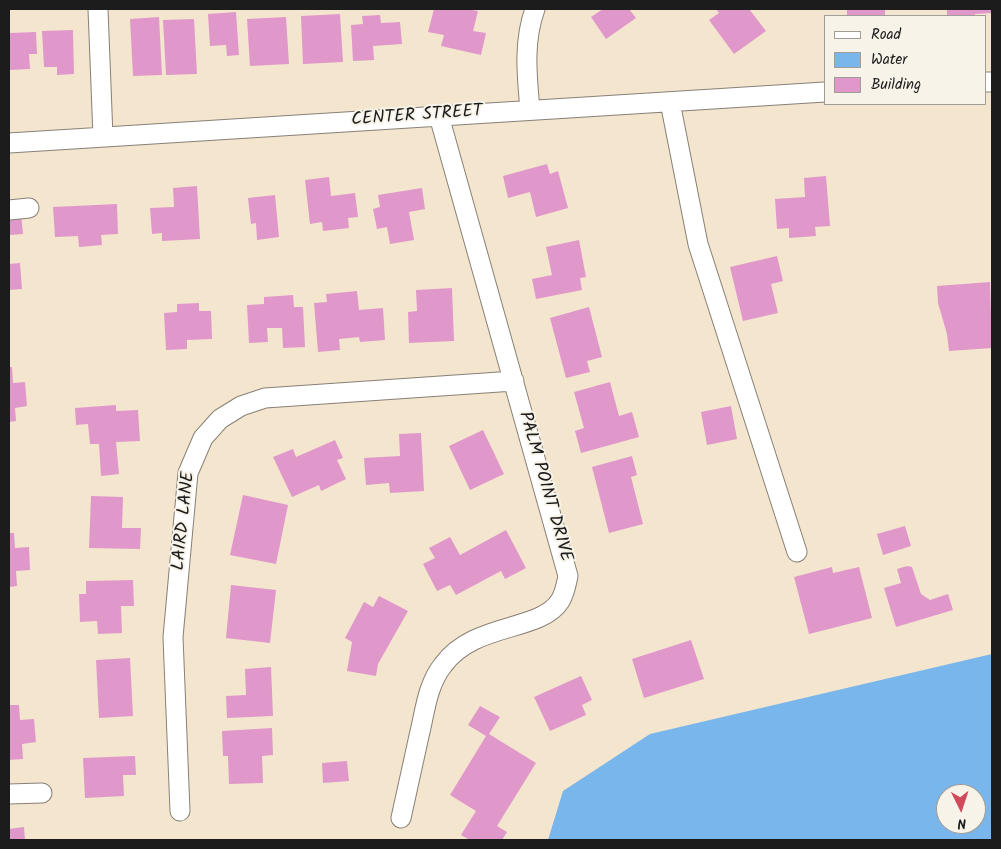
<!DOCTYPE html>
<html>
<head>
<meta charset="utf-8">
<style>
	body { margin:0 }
	#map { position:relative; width:1001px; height:849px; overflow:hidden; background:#f4e5cf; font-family:Kalam,sans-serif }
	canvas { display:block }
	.frame { position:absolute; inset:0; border:10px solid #1c1c1c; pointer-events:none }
	.legend { position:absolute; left:824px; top:15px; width:162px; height:90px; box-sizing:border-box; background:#f7f3e8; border:1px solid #9f9d96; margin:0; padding:6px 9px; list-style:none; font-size:15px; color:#1c1c1c }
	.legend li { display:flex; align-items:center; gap:10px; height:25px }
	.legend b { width:25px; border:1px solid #9f9d96 }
	.north { position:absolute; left:936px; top:784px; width:50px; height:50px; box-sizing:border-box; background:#f7f3e8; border:1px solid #9f9d96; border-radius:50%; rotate:176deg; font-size:14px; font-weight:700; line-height:20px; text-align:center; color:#1c1c1c }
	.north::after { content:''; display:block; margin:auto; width:18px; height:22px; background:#d1495b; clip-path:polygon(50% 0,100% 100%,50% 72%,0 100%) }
</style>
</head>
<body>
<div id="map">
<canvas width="1001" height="849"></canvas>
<div class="frame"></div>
<ul class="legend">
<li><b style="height:6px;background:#fff"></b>Road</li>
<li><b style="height:14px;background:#79b6eb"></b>Water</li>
<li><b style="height:14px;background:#e098ca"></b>Building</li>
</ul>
<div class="north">N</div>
</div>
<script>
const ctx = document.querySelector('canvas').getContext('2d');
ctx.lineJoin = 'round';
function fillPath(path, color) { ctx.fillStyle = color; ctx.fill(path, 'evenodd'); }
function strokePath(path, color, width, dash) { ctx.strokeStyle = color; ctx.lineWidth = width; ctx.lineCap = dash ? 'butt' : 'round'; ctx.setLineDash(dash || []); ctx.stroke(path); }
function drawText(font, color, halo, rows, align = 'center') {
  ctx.font = font + ' Kalam,sans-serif'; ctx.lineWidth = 4; ctx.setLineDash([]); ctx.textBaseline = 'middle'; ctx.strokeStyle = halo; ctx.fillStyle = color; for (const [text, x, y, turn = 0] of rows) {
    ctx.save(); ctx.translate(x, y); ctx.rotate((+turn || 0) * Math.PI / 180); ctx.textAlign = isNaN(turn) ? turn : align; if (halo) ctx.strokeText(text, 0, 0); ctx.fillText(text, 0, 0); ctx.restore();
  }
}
fillPath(new Path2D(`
	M992,654V840H548L563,791L650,734ZM946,794H976V824H946Z`), '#79b6eb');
fillPath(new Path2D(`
	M434,9H466L478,11L473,31L486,33L481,55L441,46L444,35L428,32Z
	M603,9H629L636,18L606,39L591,17Z
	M716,9H749L766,31L734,54L709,20L719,13Z
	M847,9H885V16H847Z
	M947,9H992V13L975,14V16H947Z
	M236,12L239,55L227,56L226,45L210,46L208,14Z
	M340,14L343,62L303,64L301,16Z
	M380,15L381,23L400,22L402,44L373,46L374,60L353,61L351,25L363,24L362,16Z
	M159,17L162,75L133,76L130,19Z
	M286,17L289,64L250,66L247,19Z
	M194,19L197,74L166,75L163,20Z
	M73,30L74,74L57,75V67H44L42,31Z
	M36,32L37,54H29L30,69L9,70V33Z
	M547,164L550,174L558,171L568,208L536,217L530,192L508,198L503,176Z
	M826,176L830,226L815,227L816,236L789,238V228L777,229L775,199L805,197L804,178Z
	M329,177L331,196L355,193L358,217L348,218L349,228L323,231L322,222L310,224L305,180Z
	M197,186L200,239L162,241V233L152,234L150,208L174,207L173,188Z
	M422,188L425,209L409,212L414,240L390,244L387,227L377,229L373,209L380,207L378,195Z
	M275,195L279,237L257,240L256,223L251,224L248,198Z
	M117,204L118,234L101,235L102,245L79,247L78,236L55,237L53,207Z
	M21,214L23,234L9,235V215Z
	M579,240L586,277L580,278L582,290L536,299L532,279L552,275L546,247Z
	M777,256L783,281L771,284L778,313L743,321L730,267Z
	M20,263L22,289L9,290V264Z
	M990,282L992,348L949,351L947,334L938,303L937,286Z
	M452,288L454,341L409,343L408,312L417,311L416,290Z
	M357,291L359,310L383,308L385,340L360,342L359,337L339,339L340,350L318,352L314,303L327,302L326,294Z
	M293,295L294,307H303L305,347L283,348L282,328H267L268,342L249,343L247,305L264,304V297Z
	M199,303V311H211L212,339L187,340V349L166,350L164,313L177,312V304Z
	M589,307L602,357L587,361L590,372L566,378L550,318Z
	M9,367H12L13,383L25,382L27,406L15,408L16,421L9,422Z
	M610,382L619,416L632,412L639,437L581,453L575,431L584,428L574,392Z
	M116,405V411L138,410L140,441L116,442L119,474L101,476L99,444H90L88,424L76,425L75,408Z
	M731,406L737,439L707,445L701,412Z
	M483,430L504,474L470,490L449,446Z
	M421,433L424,491L390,493L389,483L366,485L364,458L400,456L399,434Z
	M335,440L343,458L337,460L346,479L321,491L319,485L292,497L273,457L293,449L296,457Z
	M632,456L637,475L631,477L643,524L609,533L592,467Z
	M243,495L288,505L276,564L230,555Z
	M91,496L123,497L122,528H141L140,549L89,548Z
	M905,526L911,546L883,555L877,534Z
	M506,530L526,568L505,579L501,571L456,595L450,585L437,591L423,564L435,558L429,548L450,537L460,555Z
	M9,533H14L15,548L29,547L30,570L16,571L17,586L9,587Z
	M907,566L912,567L921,594L930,600L948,594L953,610L896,627L884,588L901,583L897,569Z
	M832,567L833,573L859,567L872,618L809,634L794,577Z
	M133,580L134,606H121L122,633L98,634L97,621L80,622L79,594H86V581Z
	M231,585L276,590L270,643L226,638Z
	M379,596L408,611L378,664L376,676L347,671L352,642L345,638L364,602L373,607Z
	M691,640L704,679L644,698L632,659Z
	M130,658L133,716L99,718L96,660Z
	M271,667L273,716L227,718L226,696L246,695L245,669Z
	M581,676L592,700L582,705L586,715L550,731L534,697Z
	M9,705H19L20,720L34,719L36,742L22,744L23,759L9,760Z
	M480,706L500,717L489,734L536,763L497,826L507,832L502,840H470L461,835L476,811L450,795L486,736L468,725Z
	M272,728L273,755L262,756L263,783L229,784L228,756H223L222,731Z
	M135,756L136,775H123L124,796L85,798L83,758Z
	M347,761L349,781L323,783L322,763Z
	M24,827L25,840H9V829Z`), '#e098ca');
const minor = new Path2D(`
	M98,9L103,137
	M985,82H992
	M670,102L698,244L797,552
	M530,110C527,76 523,42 535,9
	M9,143L825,92
	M9,210L29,208
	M9,794L42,793
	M180,811L173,637L188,473L203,438L220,419L241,406L265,398L514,381
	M401,818C407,791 413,764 419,736C425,712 427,685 443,665C474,622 540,632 560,601C565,593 566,585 568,576L439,116`);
strokePath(minor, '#888076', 21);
strokePath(minor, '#fff', 19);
drawText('18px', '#1c1c1c', '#f7f3e8', [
	["CENTER STREET",417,117,-4],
	["PALM POINT DRIVE",544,487,74],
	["LAIRD LANE",185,521,-84]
]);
</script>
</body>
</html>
